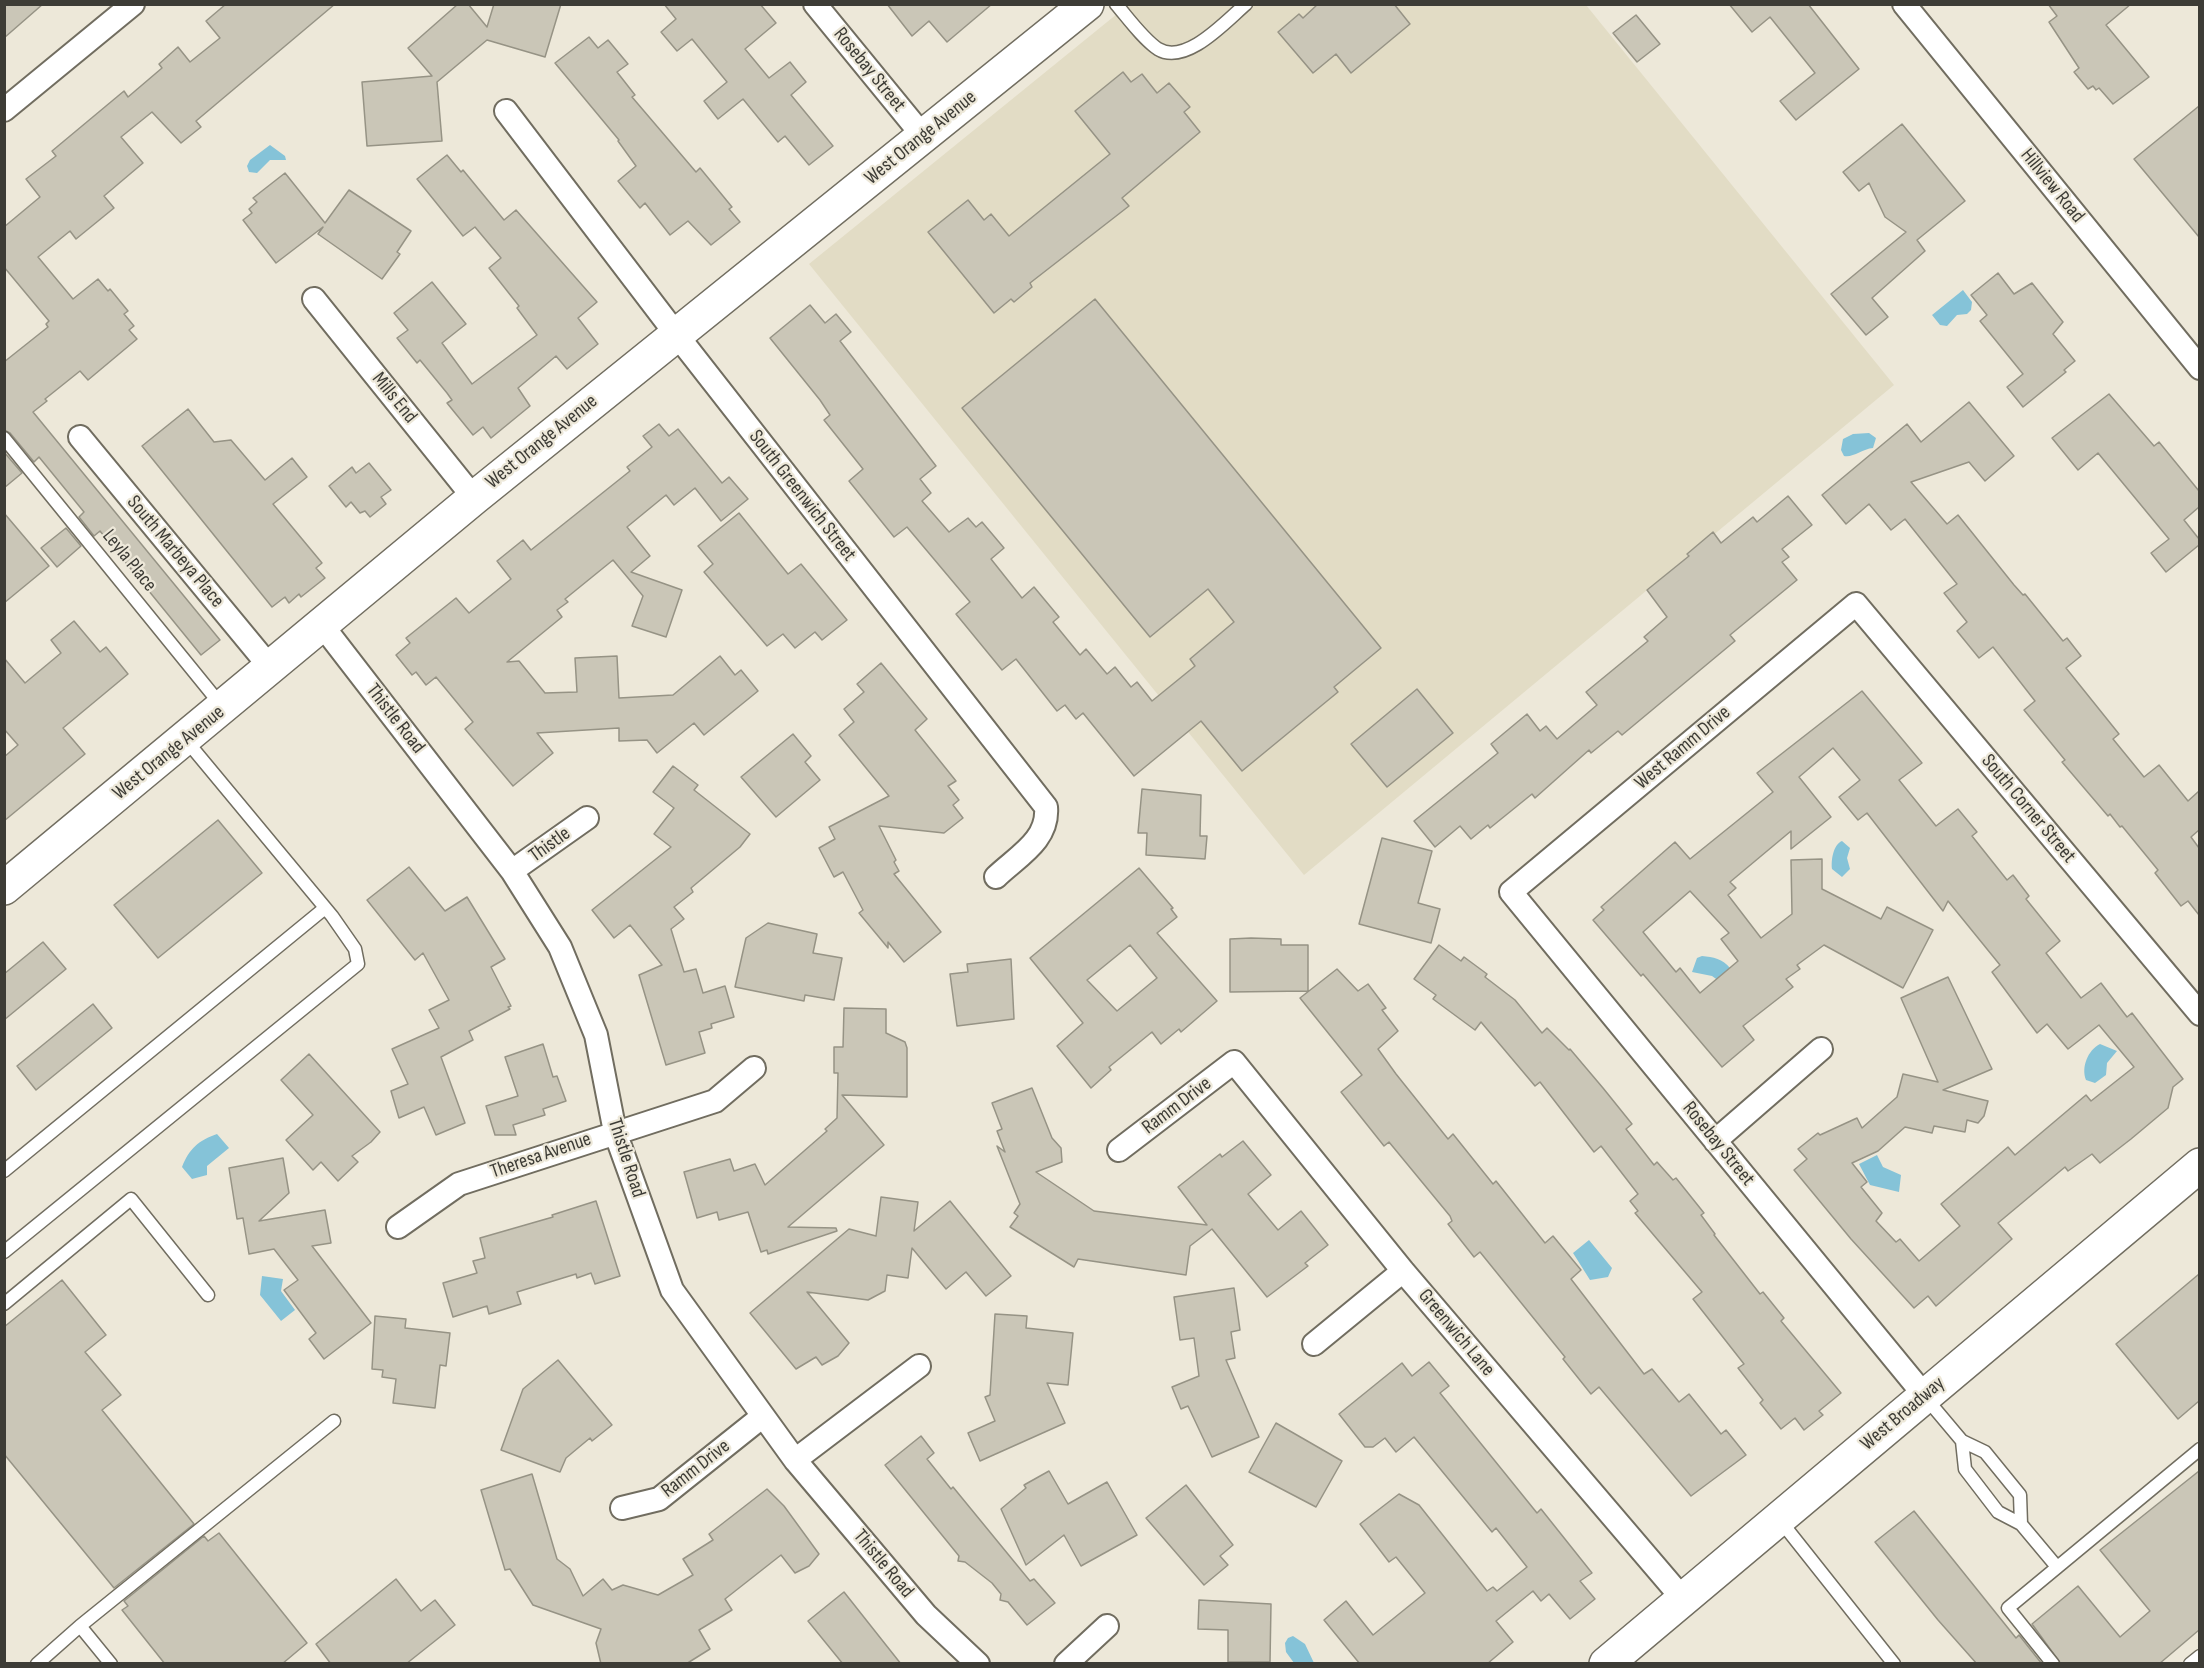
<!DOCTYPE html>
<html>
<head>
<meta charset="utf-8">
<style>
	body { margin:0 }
	#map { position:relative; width:2204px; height:1668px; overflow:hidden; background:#ede8d9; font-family:"Sofia Sans Condensed",sans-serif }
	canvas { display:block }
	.frame { position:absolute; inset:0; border:6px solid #3d3c36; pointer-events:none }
</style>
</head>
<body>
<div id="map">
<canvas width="2204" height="1668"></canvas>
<div class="frame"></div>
</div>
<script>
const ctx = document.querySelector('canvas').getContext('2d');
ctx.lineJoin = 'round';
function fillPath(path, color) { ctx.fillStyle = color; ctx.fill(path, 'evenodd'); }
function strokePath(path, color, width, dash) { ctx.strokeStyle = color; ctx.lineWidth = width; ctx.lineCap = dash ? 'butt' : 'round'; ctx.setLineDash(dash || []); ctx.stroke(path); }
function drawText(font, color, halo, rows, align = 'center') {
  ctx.font = font + ' "Sofia Sans Condensed",sans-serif'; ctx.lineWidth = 4.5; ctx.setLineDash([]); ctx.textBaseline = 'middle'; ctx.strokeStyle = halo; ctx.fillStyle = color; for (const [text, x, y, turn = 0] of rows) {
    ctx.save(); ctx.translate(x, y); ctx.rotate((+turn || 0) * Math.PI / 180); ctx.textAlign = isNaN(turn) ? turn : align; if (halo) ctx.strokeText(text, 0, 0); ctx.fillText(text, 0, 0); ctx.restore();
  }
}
fillPath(new Path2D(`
	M1128,5H1586L1894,385L1304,875L809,264Z`), '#e2dcc5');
fillPath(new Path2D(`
	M270,145L285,156L286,160H270L257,173L249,172L247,166L250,160Z
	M1963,290L1972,302L1971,310L1967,314L1957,315L1947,326L1940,325L1932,315Z
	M1869,433L1876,438L1873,448C1862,449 1853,458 1844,456L1841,450L1843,439L1853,434Z
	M1842,841L1850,848L1847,858L1850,869L1842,877L1832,869C1831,860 1833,845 1842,841Z
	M1702,956C1713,957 1723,959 1730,968L1719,981L1712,976L1692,972L1697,958Z
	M2100,1044L2117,1051L2107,1063L2106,1075L2095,1083L2086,1080C2081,1067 2088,1050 2100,1044Z
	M217,1134L229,1148L207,1166V1175L192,1179L182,1167C189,1149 199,1140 217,1134Z
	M1877,1155L1883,1167L1901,1175L1899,1192L1870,1185L1859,1164Z
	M1589,1240L1612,1268L1608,1277L1590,1280L1573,1253Z
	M262,1276L283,1279L281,1291L295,1310L281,1321L260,1295Z
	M1293,1636L1305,1644L1314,1663H1294L1286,1652L1285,1643L1288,1638Z`), '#85c3d8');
const building = new Path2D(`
	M4,4H43L4,38Z
	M226,4H335L196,121L201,127L181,143L152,112L121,137L143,163L104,196L114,208L76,239L70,231L38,257L73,299L98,279L108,291L110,289L128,311L124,314L134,326L129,330L137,339L88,380L80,371L45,399L47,401L33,412L220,640L201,655L100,531L94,536L79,517L84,512L39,457L34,462L10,433L4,430V362L48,327L46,324L49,321L4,267V227L40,197L26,179L56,156L52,151L124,91L128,97L162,68L159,64L178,47L190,62L220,38L206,21Z
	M458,4H468L487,27L494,4H561L545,57L487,40L437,82L442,141L367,146L362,82L432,76L408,48Z
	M664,4H760L776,23L745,49L769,78L790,62L806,82L791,95L833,146L809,165L785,136L778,142L743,99L718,119L704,101L727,82L692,39L677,51L661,32L676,19Z
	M887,4H992L947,42L929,21L912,36Z
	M1318,4H1394L1410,24L1351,73L1336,54L1313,73L1278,32L1299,14L1303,18Z
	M1729,4H1808L1859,69L1796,120L1780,101L1815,73L1770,17L1752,32Z
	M2048,4H2131L2106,25L2149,77L2113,104L2099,88L2096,90L2093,86L2088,89L2074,72L2079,68L2049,22L2057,16Z
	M1636,15L1660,44L1637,62L1613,33Z
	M589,37L598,48L608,40L628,64L617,72L635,95L632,97L696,172L700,168L732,207L729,209L740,222L711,245L688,221L670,235L645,203L640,208L618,181L636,166L618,141L619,140L555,63Z
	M1123,72L1131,82L1142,74L1157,93L1169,83L1190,107L1184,112L1200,132L1122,198L1129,206L1030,283L1032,287L1014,302L1011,299L994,313L928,232L968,200L984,220L991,214L1009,236L1110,154L1075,111Z
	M2199,106V237L2134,159Z
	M1902,124L1965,201L1917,240L1925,251L1872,298L1888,317L1866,335L1831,294L1906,232L1885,217L1869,183L1859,191L1843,172Z
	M447,155L461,172L463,170L504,220L516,210L597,302L578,318L598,344L567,369L556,356L518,388L530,406L491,438L483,427L473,435L447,403L452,400L447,393L420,360L417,363L397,338L408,330L394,313L432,282L466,324L442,343L472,384L537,335L517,308L519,306L489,268L501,258L475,227L463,236L417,179Z
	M285,173L325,223L349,190L411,231L397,252L400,254L382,279L318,234L323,227L276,263L243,220L252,213L249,209L257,202L253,198Z
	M1998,273L2014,294L2032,283L2063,322L2053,334L2075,361L2064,370L2066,372L2023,407L2007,387L2023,374L1980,321L1987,315L1971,295Z
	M1095,299L1381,648L1334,687L1338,692L1242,771L1201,721L1134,776L1083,713L1076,719L1065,705L1057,711L1016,659L1002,670L956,614L970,602L907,527L894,537L849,481L863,469L824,420L830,415L820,400L770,338L810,305L825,323L836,314L851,332L840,341L936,466L920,479L931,493L922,501L949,532L968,518L976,527L982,522L1004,548L991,559L1022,598L1034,587L1059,617L1053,622L1080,655L1086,649L1107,674L1115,667L1131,687L1137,682L1152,701L1195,666L1190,659L1234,622L1208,589L1150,637L962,408Z
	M2109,394L2154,446L2159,442L2199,491V507L2184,520L2199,539V545L2166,572L2151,553L2169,539L2098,453L2078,470L2052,438Z
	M1969,402L2014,456L1985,481L1969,462L1911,482L1947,524L1958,515L2014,585L2023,595L2025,594L2063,641L2067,638L2081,656L2066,668L2119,734L2113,739L2144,777L2159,765L2188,801L2199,791V830L2191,837L2199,848V915L2188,901L2181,906L2155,873L2158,870L2122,826L2120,827L2110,814L2108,816L2062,762L2065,760L2024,710L2035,701L1993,647L1979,658L1957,631L1967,622L1944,593L1957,584L1905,519L1891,530L1869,504L1846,524L1822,495L1907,424L1921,442Z
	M188,409L214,442L231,440L265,480L292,458L307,477L273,504L322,563L316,568L325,578L301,597L299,594L289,603L285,597L272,607L142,446Z
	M659,424L669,436L678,429L722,483L729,477L748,499L721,521L695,488L674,505L666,495L627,527L650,556L631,572L682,590L666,637L632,626L643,596L613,560L565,599L568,602L557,610L562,617L507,662L519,661L545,693L577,692L575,658L617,656L619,698L673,695L720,656L735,675L741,670L758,691L704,735L694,723L657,753L647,740L619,741V728L537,733L553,753L513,786L465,729L473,722L436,677L426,685L416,672L412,675L396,655L410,643L406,638L456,598L469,613L511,579L497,561L523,540L531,550L630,471L627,467L652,447L643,436Z
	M4,452L22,473L4,488Z
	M369,463L391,490L381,497L386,504L370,517L365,511L360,513L351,502L346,507L329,486L352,467L356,473Z
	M1788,496L1812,525L1782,549L1789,557L1782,562L1797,580L1730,635L1735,641L1622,735L1618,731L1591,753L1589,750L1535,798L1532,794L1490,828L1488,825L1471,839L1460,826L1435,847L1414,821L1498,753L1491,744L1527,714L1540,731L1546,726L1557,739L1597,705L1586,692L1648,641L1644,637L1667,617L1647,590L1689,556L1687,554L1713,532L1721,543L1753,517L1757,522Z
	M4,513L49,566L4,603Z
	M739,513L788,574L801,564L847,620L822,640L815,632L795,648L783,634L767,646L704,572L713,564L698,546Z
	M66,528L81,546L57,567L41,548Z
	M74,621L100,652L106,647L128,674L63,728L85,754L4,821V757L18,745L4,729V658L25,683L61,653L51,640Z
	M881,663L927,719L915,730L956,781L948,786L959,800L953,805L963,818L944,833L879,826L896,860L894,862L899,871L894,874L941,932L904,962L888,942V948L859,913L863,910L843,872L834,877L819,848L835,839L829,827L889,796L839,735L854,722L844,709L864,692L857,684Z
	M1417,689L1453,733L1387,787L1351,744Z
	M1862,691L1922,763L1899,780L1936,826L1958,809L1977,832L1972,836L2007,880L2013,875L2029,896L2026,899L2060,941L2046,953L2081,998L2101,983L2127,1017L2132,1013L2183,1079L2173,1087L2168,1108L2131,1139L2100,1163L2092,1154L2068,1171L2065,1167L1998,1223L2012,1239L1936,1306L1928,1296L1914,1308L1851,1239L1794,1170L1807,1159L1798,1149L1818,1133L1820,1135L1857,1118L1862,1128L1897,1097L1903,1074L1938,1082L1901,998L1948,977L1992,1069L1943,1090L1988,1101L1984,1116L1978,1123L1967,1120L1965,1132L1934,1126L1932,1133L1905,1127L1878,1151L1852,1163L1867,1182L1861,1187L1882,1213L1876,1221L1896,1242L1900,1239L1919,1261L1960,1226L1941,1204L2008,1147L2015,1155L2086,1095L2091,1101L2134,1067L2099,1025L2068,1049L2047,1024L2037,1033L1992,972L2000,965L1948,901L1943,911L1867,813L1858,820L1839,797L1860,780L1833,748L1799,777L1831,817L1791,849V831L1730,882L1736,888L1728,895L1761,938L1792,914L1791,860L1822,859V889L1881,919L1887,907L1933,930L1903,988L1824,945L1797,965L1800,969L1786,979L1793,987L1743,1026L1754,1040L1722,1067L1643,974L1641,976L1593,920L1604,910L1601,907L1675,842L1690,859L1773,792L1757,773ZM1690,891L1729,933L1721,939L1738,961L1700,993L1680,968L1676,972L1643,932Z
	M793,734L811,756L805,762L820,780L776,817L741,777Z
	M673,766L698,785L694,790L750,834L740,847L691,888L693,892L674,907L684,919L671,929L684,972L696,969L703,993L725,986L734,1017L711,1024L712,1028L699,1032L705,1053L666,1065L639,975L662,965L630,925L614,938L592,910L671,847L654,834L674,808L653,792Z
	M1142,789L1201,795L1200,836H1207L1205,859L1146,855L1147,833H1138Z
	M218,820L262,873L158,958L114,905Z
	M1382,838L1432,851L1418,903L1440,909L1431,943L1359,924Z
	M409,867L445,911L467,897L505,959L491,967L511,1006L508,1007L510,1009L469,1031L473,1040L441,1057L465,1123L436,1135L424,1107L399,1118L391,1091L408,1084L392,1049L439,1028L429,1010L449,1000L423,953L415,960L367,900Z
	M1139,868L1173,908L1171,909L1177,917L1157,933L1217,1001L1181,1032L1179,1029L1161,1044L1152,1032L1109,1067L1111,1070L1091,1088L1057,1046L1083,1023L1030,958ZM1130,945L1157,978L1117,1011L1087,980Z
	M768,923L817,934L813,953L842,958L834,1000L805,995L804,1001L735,987L746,938Z
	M1251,938L1281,939V945H1308V991L1230,992V939Z
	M43,942L66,969L4,1020V974Z
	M1439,945L1461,961L1464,957L1487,974L1485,977L1515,1000L1542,1033L1547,1028L1569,1050L1570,1049L1603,1088L1632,1124L1626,1129L1654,1165L1657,1162L1673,1180L1676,1178L1704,1213L1701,1215L1715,1234L1714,1235L1760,1294L1763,1292L1784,1318L1781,1321L1841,1393L1819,1411L1823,1415L1804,1430L1795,1418L1781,1429L1760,1403L1763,1400L1738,1368L1744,1364L1693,1299L1702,1292L1635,1213L1638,1211L1630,1201L1638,1194L1601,1146L1594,1152L1540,1082L1535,1086L1481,1022L1475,1030L1433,999L1436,995L1414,979Z
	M1011,959L1014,1019L957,1026L950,974L968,972L967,964Z
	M1337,969L1358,991L1368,984L1386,1008L1382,1010L1398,1031L1378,1049L1396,1074L1448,1139L1453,1134L1493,1184L1496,1181L1545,1243L1553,1236L1581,1270L1571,1279L1644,1374L1652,1369L1679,1402L1689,1394L1721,1434L1726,1430L1746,1455L1691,1496L1599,1387L1591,1394L1563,1359L1565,1357L1480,1252L1474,1257L1448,1224L1452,1221L1450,1216L1389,1142L1384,1146L1341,1092L1362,1075L1300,998Z
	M93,1004L112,1028L36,1090L17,1066Z
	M844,1008L886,1009V1033L905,1042L907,1048V1097L842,1095L884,1145L788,1227L836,1228L837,1231L768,1254L767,1250L761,1252L748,1212L719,1220L717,1212L697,1218L684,1172L730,1159L734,1171L755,1164L765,1185L827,1131L825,1129L837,1118L838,1073H834V1047H843Z
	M543,1044L553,1077L557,1076L566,1101L543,1109L545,1115L513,1125L516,1135H495L486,1106L518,1096L505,1057Z
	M309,1054L380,1132L371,1142L352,1156L358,1162L338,1181L321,1162L313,1170L286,1140L313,1115L281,1080Z
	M1032,1088L1052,1138L1061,1148L1062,1162L1036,1172L1094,1211L1207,1225L1178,1187L1220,1154L1222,1157L1243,1141L1271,1175L1248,1194L1278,1230L1301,1211L1328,1245L1305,1263L1308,1266L1267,1297L1212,1229L1190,1246L1186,1275L1078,1259L1074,1267L1010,1227L1018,1216L1014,1213L1020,1204L997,1146L1005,1152L997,1131L1002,1129L992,1103Z
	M283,1158L289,1193L259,1221L325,1210L331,1243L312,1246L371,1323L324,1359L309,1339L316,1333L284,1290L298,1280L274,1249L249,1254L243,1218L237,1219L229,1168Z
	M881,1197L918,1202L914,1231L950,1201L1011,1276L986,1296L966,1272L946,1289L912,1248L908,1278L887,1275L885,1291L868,1300L807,1292L849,1343L838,1356L822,1365L816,1357L796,1369L750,1313L849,1229L876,1236Z
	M596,1201L620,1276L595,1284L591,1273L577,1278L576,1274L517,1292L521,1304L489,1314L487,1306L453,1317L443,1283L477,1273L473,1261L485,1258L480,1238L553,1217L552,1215Z
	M2199,1274V1401L2178,1419L2116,1344Z
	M62,1280L106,1335L85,1352L121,1395L102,1410L194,1524L114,1588L4,1454V1327Z
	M1234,1288L1240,1330L1231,1332L1235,1358L1226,1360L1259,1437L1212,1457L1188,1406L1181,1409L1172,1387L1199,1376L1194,1338L1180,1340L1174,1297Z
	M995,1314L1027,1316L1026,1328L1073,1333L1068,1385L1047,1383L1065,1423L980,1461L968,1433L995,1421L985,1397L990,1395Z
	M375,1316L406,1319L405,1328L450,1333L446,1366L440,1365L435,1408L393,1403L396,1379L382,1377L383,1370L372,1369Z
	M558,1360L612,1425L592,1441L590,1438L566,1458L560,1472L501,1450L523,1389Z
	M1429,1362L1449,1386L1440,1393L1537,1513L1541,1509L1592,1573L1580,1581L1595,1599L1570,1619L1549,1594L1541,1601L1533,1591L1496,1621L1513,1642L1487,1664H1360L1324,1620L1346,1601L1373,1635L1425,1593L1396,1557L1389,1562L1360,1524L1399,1494L1419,1505L1487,1591L1493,1587L1497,1591L1527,1567L1496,1528L1492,1532L1414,1437L1396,1452L1385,1438L1373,1447H1365L1339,1414L1402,1363L1412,1376Z
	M1276,1423L1342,1461L1316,1507L1249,1472Z
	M921,1436L934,1453L927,1459L951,1489L953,1487L1030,1581L1034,1579L1055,1603L1027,1625L1008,1602L1000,1600L1001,1594L992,1583L965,1562L958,1561L959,1556L885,1465Z
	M1049,1471L1068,1504L1107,1482L1137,1535L1081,1566L1064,1535L1026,1565L1001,1509L1026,1488L1024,1485Z
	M2199,1471V1630L2159,1664H2061L2032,1624L2078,1586L2120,1637L2150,1611L2100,1550Z
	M532,1474L557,1559L570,1569L583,1596L603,1579L612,1590L623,1585L658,1595L693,1575L683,1559L713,1540L709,1534L767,1489L784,1506L819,1554L809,1566L795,1573L781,1555L725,1599L732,1610L699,1630L710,1649L686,1664H601L596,1643L601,1629L533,1605L510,1569L505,1570L481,1490Z
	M1186,1485L1233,1545L1220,1556L1228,1565L1204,1585L1146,1518Z
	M1914,1511L2016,1638L2019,1635L2042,1664H1977L1938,1620L1875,1542Z
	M219,1533L307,1643L282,1664H165L122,1610L128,1606L124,1601L204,1536L208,1541Z
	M396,1579L421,1611L435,1600L455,1625L406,1664H331L316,1644Z
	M844,1592L901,1664H843L808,1621Z
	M1199,1600L1271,1604L1270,1662H1228V1630L1198,1629Z`);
fillPath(building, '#cac6b7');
strokePath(building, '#969385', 1.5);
const lane = new Path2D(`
	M1116,4C1128,18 1143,39 1158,49C1186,66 1226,21 1246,4
	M4,438L221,705
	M4,1171L325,908
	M4,1252L358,964L355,949L332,916L185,739
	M4,1304L131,1199L208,1295
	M1925,1397L1962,1441L1985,1452L2020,1495L2021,1524L1998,1512L1965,1469L1962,1441
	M1779,1519L1894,1664
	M2021,1524L2057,1567
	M80,1626L111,1664
	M37,1664L80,1626L334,1421
	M2053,1664L2008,1608L2200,1449
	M2190,1664L2200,1656`);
const street = new Path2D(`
	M815,4L923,136
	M1904,4L2200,368
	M4,110L133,4
	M506,111L676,334L1046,807C1049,840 1018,856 996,877
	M314,299L474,498
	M80,437L270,667
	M322,625L512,871L560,947L596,1035L615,1132L672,1290L795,1460L926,1615L978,1664
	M512,871L587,818
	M1715,1141L1821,1049
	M1119,1150L1234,1062L1403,1271L1683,1599
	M398,1227L459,1184L715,1101L754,1068
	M1314,1344L1403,1271
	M1925,1396L1511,892L1856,604L2200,1014
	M795,1460L919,1366
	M622,1508L659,1499L763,1416
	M1066,1664L1107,1626`);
const secondary = new Path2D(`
	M4,888L474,498L1087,4
	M1606,1664L2200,1165`);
strokePath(lane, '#716d60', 15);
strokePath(street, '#716d60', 26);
strokePath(secondary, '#716d60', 36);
strokePath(lane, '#fff', 12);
strokePath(street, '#fff', 22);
strokePath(secondary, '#fff', 33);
drawText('20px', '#3d3c36', '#ede8d9', [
	["Rosebay Street",869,70,51],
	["West Orange Avenue",921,138,-39],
	["Hillview Road",2052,186,51],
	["Mills End",394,398,51],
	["West Orange Avenue",542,442,-39],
	["South Greenwich Street",802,496,52],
	["South Marbeya Place",175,552,50],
	["Leyla Place",129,561,51],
	["Thistle Road",395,719,52],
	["West Ramm Drive",1683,748,-40],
	["West Orange Avenue",169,753,-39],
	["South Corner Street",2028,809,50],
	["Thistle",550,845,-36],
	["Ramm Drive",1177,1106,-37],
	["Rosebay Street",1718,1144,51],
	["Theresa Avenue",541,1156,-19],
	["Thistle Road",626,1158,72],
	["Greenwich Lane",1456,1333,50],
	["West Broadway",1903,1414,-40],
	["Ramm Drive",696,1469,-38],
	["Thistle Road",883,1564,50]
]);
</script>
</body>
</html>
